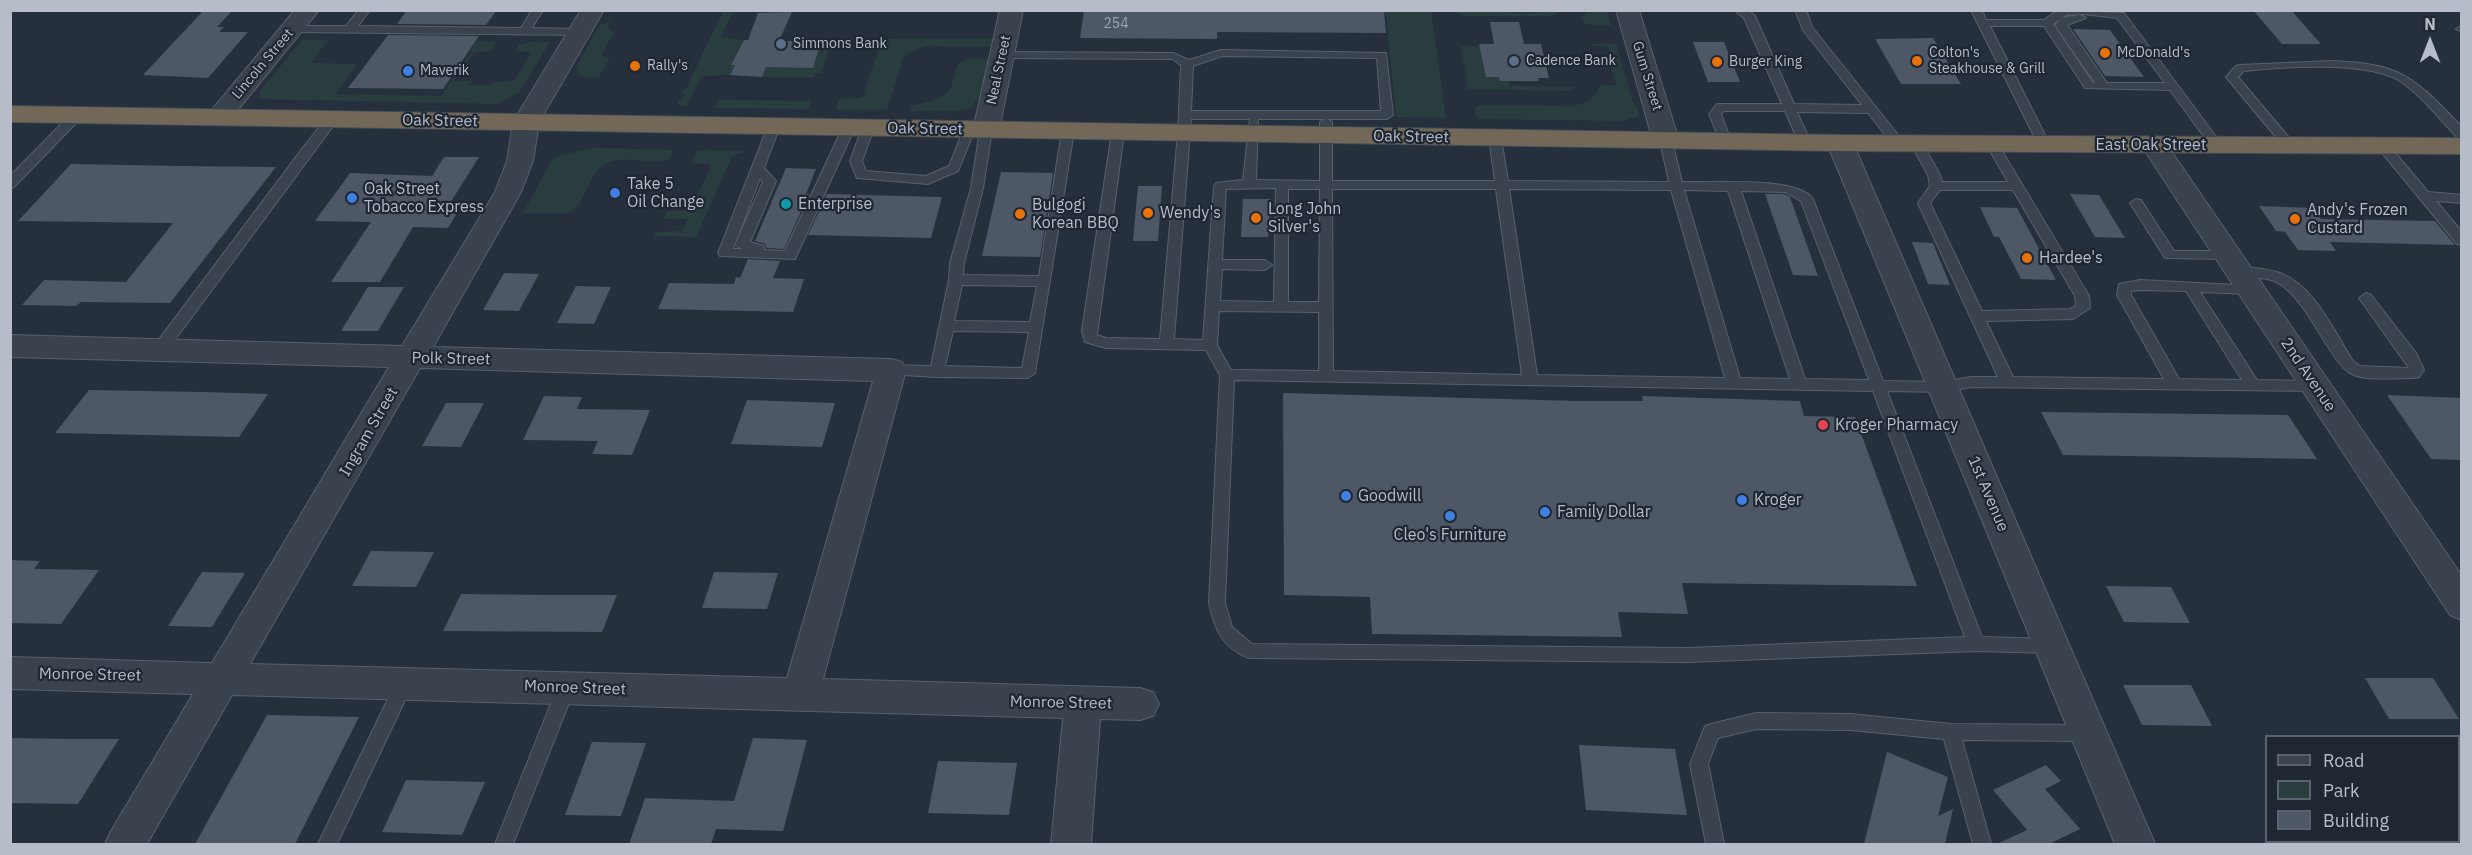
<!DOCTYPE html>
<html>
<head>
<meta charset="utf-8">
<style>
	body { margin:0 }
	#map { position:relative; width:2472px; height:855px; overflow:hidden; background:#26303d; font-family:"IBM Plex Sans",sans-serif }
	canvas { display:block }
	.frame { position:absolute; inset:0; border:12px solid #b6bdc8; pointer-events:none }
	.legend { position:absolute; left:2265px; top:735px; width:195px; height:108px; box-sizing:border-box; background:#1f2732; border:2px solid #5b636e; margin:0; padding:8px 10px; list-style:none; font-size:18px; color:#b6bdc8 }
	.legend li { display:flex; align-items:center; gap:12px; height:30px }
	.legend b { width:30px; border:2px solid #5b636e }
	.north { position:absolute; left:2400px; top:12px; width:60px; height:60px; -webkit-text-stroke:4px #1f2732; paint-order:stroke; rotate:0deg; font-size:16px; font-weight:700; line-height:24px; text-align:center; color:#b6bdc8 }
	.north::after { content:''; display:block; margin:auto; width:21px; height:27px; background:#b6bdc8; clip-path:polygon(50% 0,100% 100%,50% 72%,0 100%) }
</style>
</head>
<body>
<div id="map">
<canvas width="2472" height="855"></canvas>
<div class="frame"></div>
<ul class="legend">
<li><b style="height:8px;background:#3a424d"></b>Road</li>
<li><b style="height:16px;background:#293d3f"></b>Park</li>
<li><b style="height:16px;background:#4d5765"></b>Building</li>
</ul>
<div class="north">N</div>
</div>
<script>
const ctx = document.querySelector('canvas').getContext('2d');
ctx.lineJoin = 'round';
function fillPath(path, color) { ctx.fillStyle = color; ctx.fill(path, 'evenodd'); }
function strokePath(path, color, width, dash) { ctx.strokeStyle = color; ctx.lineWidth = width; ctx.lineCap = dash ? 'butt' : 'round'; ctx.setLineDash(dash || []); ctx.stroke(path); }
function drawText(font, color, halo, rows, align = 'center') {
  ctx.font = font + ' "IBM Plex Sans",sans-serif'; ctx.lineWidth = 4.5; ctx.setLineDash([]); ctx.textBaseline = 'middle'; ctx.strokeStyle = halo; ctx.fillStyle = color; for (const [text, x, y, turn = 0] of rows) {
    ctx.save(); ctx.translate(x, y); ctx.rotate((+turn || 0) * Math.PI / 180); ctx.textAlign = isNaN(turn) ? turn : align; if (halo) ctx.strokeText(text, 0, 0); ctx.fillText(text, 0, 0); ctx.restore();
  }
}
fillPath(new Path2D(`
	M723,11H733L721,37L744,40L731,64L735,65L730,75L701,76L687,106H681L677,103L685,95L680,93L687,87Z
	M1386,11H1431L1446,118L1396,117Z
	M1453,11L1538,13L1542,11H1560L1555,15L1549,16H1463Z
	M1588,11H1607L1611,26L1586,24L1581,18Z
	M610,21L608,27L614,32L601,56L610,57L599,77C590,79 582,79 576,71L577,65L599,26Z
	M303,39L328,40L311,63L357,64L336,94L441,96L472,51H470L477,41H493L496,43L491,51L474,52L454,81H471L469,85H492L494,82L514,81L532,52L515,51L519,45L530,42H550L519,92L498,104L259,99L260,91Z
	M882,39H997L995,46L991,47L926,46L908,53L903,58L887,110H838L836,108L838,101L842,98H862Z
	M1591,44H1616L1633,102L1639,111L1638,116L1623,121L1480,119L1475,115V108L1480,105L1574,106C1588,102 1595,100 1600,85H1616L1608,47L1588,45Z
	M819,46H830L821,73H815L814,77H762L766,67Z
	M1461,46H1480L1499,77L1508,81L1510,86L1575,87L1569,91L1468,89Z
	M970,58L992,60L983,99L976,100L972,107L959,111H910L912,106L935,100L950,90L958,64Z
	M719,100L808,101L811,102L808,109L716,108L715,106Z
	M593,148L673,150L670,159L665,161C641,165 612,149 595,174C587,185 584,202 573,211L567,213H523L552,160L560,155Z
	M698,150L747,151L732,156L696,237L654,236L656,232L683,231L688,219H663L667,211H690L712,164L691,163Z`), '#293d3f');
fillPath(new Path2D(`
	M204,10H233L217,27H224L219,32H248L208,78L143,75Z
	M407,10H497L486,25L397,24Z
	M1084,10H1384L1386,33L1217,32V39L1080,38Z
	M2253,10H2291L2321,44H2282Z
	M792,12L779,41H821L813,68L766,67L762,77L730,75L735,65H731L744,40H748L758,13Z
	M1490,22H1519L1524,44H1541L1549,78H1538L1539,81H1500L1499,77H1486L1479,44H1494Z
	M2073,29L2110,30L2144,77L2105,76Z
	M388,35L479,36L443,89L348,88Z
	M1933,38L1961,84H1901L1875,39Z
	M1693,42H1724L1740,82H1708Z
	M444,157H479L447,208H460L448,228L413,227L380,282H331L371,222L315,221L350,173L432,176Z
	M71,164L182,166L276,167L170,303L81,302L76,306L22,305L44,280L126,282L173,223L18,221Z
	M786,168L816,169L806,194H809L784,249L767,248L765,244L755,241Z
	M1001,172L1053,173L1040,257L982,256Z
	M1138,186H1162L1158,241H1133Z
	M827,194L942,197L931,238L808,235Z
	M1765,194H1784L1790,197L1818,276L1793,275Z
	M2070,194L2099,195L2125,238L2095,237Z
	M1243,199H1271L1268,237H1241Z
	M2259,206L2313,208L2321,219L2435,221L2455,245L2330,242L2336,251L2298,250L2285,232L2276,231Z
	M1980,207L2017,208L2056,280L2021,279L1999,237H1994Z
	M1912,242L1933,243L1950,285L1928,284Z
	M748,259L780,261L773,278L804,279L793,312L658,309L669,283L734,284L736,277L740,278Z
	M504,273L539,274L519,311L483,310Z
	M576,286L611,287L594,324L557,323Z
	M368,287H404L378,331H341Z
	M89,390L202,392L268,394L239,437L55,433Z
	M1283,393L1579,401H1643L1642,396L1800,401L1804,416L1855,417L1917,586L1682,583L1688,614L1618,612L1622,637L1372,634L1370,597L1284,595Z
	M2387,395L2462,398V460L2431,459Z
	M544,396L582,397L577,409L650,410L632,455L592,454L598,441L523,440Z
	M747,400L835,403L822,447L731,444Z
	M446,403H484L461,447L422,446Z
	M2041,412L2288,415L2317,459L2063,455Z
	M371,551L434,552L416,587L352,586Z
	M10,560L40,561L34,569L99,570L61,624L10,623Z
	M202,572L245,573L212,627L168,626Z
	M714,572L778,573L767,609L702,608Z
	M2106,586L2171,587L2190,623L2124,622Z
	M461,594L551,595H617L602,632L443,631Z
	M2365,678H2433L2459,719H2389Z
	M2123,685H2191L2212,726L2142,725Z
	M267,715L359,717L295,844H195Z
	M10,738L72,739H119L78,804L10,803Z
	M753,738L807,740L783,831L716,829L711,844H629L645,798L734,801Z
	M592,742L646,743L621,816L565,815Z
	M1579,745L1675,749L1687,815L1586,810Z
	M1887,752L1948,777L1938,816L1953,809L1945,844H1864Z
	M938,761L1017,763L1009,815L928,813Z
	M2046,765L2061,781L2045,789L2080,829L2049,844H1997L2027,830L1993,790Z
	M406,780L485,782L462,835L382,832Z`), '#4d5765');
const lane = new Path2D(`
	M359,10H370L358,26L521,28L532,10H543L532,28L580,29L586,32L580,35L292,32L286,29L292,26H346Z
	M1734,10H1748L1755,16L1794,104L1862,105L1803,30L1795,10H1806L1812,27L1903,141V147H1895L1868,113L1797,112L1811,143L1805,147L1799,143L1785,111H1724L1721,114L1731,141L1725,145L1721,144L1709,114L1717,104H1782L1744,18Z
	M1971,10H1982L1986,20H2044L2058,10L2124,13L2223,146L2217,150L2213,149L2170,90L2085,88L2044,26H1990L2050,145L2044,149L2040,148ZM2084,14L2117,18L2165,83H2107L2067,25L2086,18L2080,15L2062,18L2066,15ZM2062,18L2055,25L2095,83H2093L2053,24Z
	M2462,25V32L2456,29Z
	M1221,50L1386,53L1393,115L1387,119H1327L1332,122V181H1495L1489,138L1495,134L1501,138L1508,181L1669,182L1660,141L1666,137L1672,141L1682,182C1711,183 1797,176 1813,199L1883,381L1943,382L1971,377H1998L1918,203L1930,186L1928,175L1911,144L1917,140L1921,141L1940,175L1942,182H2008L1986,144L1992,140L1996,141L2089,296L2090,308L2073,319L1986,321L2013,377L2164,379L2117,295L2119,284L2140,280L2255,286L2257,289L2250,294L2200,292L2257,380L2315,381L2322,386L2315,391L1971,387L1943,392L1887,391L1982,637L2052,639L2058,641L2061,646L2058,651L2052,653L1976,651L1687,662L1249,658C1223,649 1214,628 1209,603L1220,375L1206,350L1106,348L1085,342L1082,331L1112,132L1118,128L1124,132L1097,335L1106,338L1160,339L1178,133L1181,65L1172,59L1002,58L996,55L1002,52L1173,53L1189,60ZM1222,56L1377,58L1381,111H1191L1193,66ZM1191,119H1250L1243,180L1216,183L1214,186L1203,340L1174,339ZM1258,119H1325L1320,122V181L1256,180ZM1276,188L1274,302L1220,301L1222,269L1265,270L1272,265L1265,260H1222L1226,189ZM1288,189H1320L1319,302H1288ZM1332,189H1496L1522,375L1333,371ZM1509,189L1671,190L1725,378L1537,375ZM1684,190L1728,191L1790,379L1740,378ZM1940,190H2013L2075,296L2076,306L2070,309L1982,311L1930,203ZM1741,191L1785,192L1801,201L1869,380L1805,379ZM2140,290L2186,291L2242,380L2179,379L2131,295V291ZM1219,311L1319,312V371L1231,370L1217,345ZM1234,380L1873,391L1965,637L1687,648L1252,644L1232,627L1225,603Z
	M2332,61C2404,64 2414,78 2462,127V139L2458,138C2439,119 2421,94 2398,80C2365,61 2282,67 2244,71L2238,77L2296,146L2290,150L2286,149L2226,77L2236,66L2240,65Z
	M77,111L81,112V118L14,187L10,188V176L73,112Z
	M332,115L336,116V122L186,325L164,354H154L152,350L154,346L305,145L328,116Z
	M774,122L780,126L764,168L776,181L750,242L764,246L765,250L785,251L843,127L849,123L855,127L795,259L720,256L718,253L768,126ZM760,178L763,182L735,245L742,249H733Z
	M868,124L874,128L862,161L866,171L926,176L949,166L965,126L969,125L975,129L958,171L928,184L857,178L850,161L862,128Z
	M986,126L992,130L983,188L964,263L963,275L1039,276L1062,131L1068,127L1074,131L1035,373L1028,378L937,377L886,374L884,370L886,366L891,365L931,366L949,280L950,263L971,188L980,130ZM962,285L1037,286L1030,322L954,321ZM953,331L1029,332L1022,368L945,366Z
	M2383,142L2387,143L2428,192L2462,195V203L2436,201L2462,232V245L2457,244L2379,149L2377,146Z
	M2136,199L2141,200L2174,251H2227L2234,255L2227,259L2165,258L2130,203Z
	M2238,267C2252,268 2266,268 2280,273C2315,286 2334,332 2353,361L2360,366L2409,368L2359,298L2366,293L2371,295L2416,353L2424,370L2419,377L2414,378C2398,378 2369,381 2354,375C2331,367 2310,301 2278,283C2264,275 2248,280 2233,275L2231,272Z
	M404,675L410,678L413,683L337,844H318L398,678Z
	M566,680L572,683L575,688L513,844H495L557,688L560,683Z
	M1756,713L1850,714L1951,724L2088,725L2094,727L2097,733L2094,739L2088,741L1962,740L1991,844H1973L1944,739L1850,730L1756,729L1718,738L1708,764L1724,844H1706L1690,764L1705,726L1711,724Z`);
const street = new Path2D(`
	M295,10H319L228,122L219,125L210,122L206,117L210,112Z
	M581,10H604L539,122L533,161L521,192L433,347L891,359L902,362L906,370L823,679L1140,688L1153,692L1159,704L1153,716L1140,720L1100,719L1091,844H1051L1063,718L232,695L147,844H105L111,831L193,694L10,689V657L212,663L389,367L10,357V335L402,346L495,192L507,161L513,122ZM420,368L873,381L787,678L250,664Z
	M1000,10H1023L999,130L995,136L986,138L977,136L973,130Z
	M1616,10H1639L1679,141L1675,147L1666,149L1657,147L1653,141Z
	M1840,135L1849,137L1853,143L2155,844H2115L1827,143L1831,137Z
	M2154,137L2163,139L2462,576V620L2450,615L2141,145L2145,139Z`);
const highway = new Path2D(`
	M10,106L1840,135L2462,138V154L1840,151L10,122Z`);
strokePath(lane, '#58606b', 2);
strokePath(street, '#58606b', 2);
strokePath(highway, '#454d58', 2);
fillPath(lane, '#3a424d');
fillPath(street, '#3a424d');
fillPath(highway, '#726858');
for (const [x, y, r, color] of [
	[781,44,6,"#5c6f8a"],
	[2105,53,6,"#e8710a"],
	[1514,61,6,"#5c6f8a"],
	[1917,61,6,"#e8710a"],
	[1717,62,6,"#e8710a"],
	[635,66,6,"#e8710a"],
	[408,71,6,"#3f7fe0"],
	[615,193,6,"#3f7fe0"],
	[352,198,6,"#3f7fe0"],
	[786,204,6,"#0f9aa8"],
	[1148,213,6,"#e8710a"],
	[1020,214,6,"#e8710a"],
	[1256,218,6,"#e8710a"],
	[2295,219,6,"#e8710a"],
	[2027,258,6,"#e8710a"],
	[1823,425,6,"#e0444e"],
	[1346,496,6,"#3f7fe0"],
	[1742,500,6,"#3f7fe0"],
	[1545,512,6,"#3f7fe0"],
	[1450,516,6,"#3f7fe0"]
]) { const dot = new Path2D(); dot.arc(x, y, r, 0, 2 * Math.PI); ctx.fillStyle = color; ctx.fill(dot); strokePath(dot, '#1f2732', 2); }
drawText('14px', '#9ca4af', null, [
	["254",1116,24]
]);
drawText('14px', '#b6bdc8', '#1f2732', [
	["Simmons Bank",793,44],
	["Colton's",1929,53],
	["Steakhouse & Grill",1929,69],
	["McDonald's",2117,53],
	["Cadence Bank",1526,61],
	["Burger King",1729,62],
	["Rally's",647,66],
	["Maverik",420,71]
], 'left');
drawText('14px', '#b6bdc8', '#1f2732', [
	["Lincoln Street",263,64,-50],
	["Neal Street",999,70,-78],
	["Gum Street",1647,76,73]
]);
drawText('16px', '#b6bdc8', '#1f2732', [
	["Oak Street",440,121,1],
	["Oak Street",925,129,1],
	["Oak Street",1411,137,1],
	["East Oak Street",2151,145],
	["Polk Street",451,359,1],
	["2nd Avenue",2308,375,56],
	["Ingram Street",369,432,-60],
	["1st Avenue",1988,494,67],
	["Monroe Street",90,675,1],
	["Monroe Street",575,688,2],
	["Monroe Street",1061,703,1]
]);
drawText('16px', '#b6bdc8', '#1f2732', [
	["Take 5",627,184],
	["Oil Change",627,202],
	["Oak Street",364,189],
	["Tobacco Express",364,207],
	["Enterprise",798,204],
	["Bulgogi",1032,205],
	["Korean BBQ",1032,223],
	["Long John",1268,209],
	["Silver's",1268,227],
	["Andy's Frozen",2307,210],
	["Custard",2307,228],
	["Wendy's",1160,213],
	["Hardee's",2039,258],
	["Kroger Pharmacy",1835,425],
	["Goodwill",1358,496],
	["Kroger",1754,500],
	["Family Dollar",1557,512],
	["Cleo's Furniture",1450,535,"center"]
], 'left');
</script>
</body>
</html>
